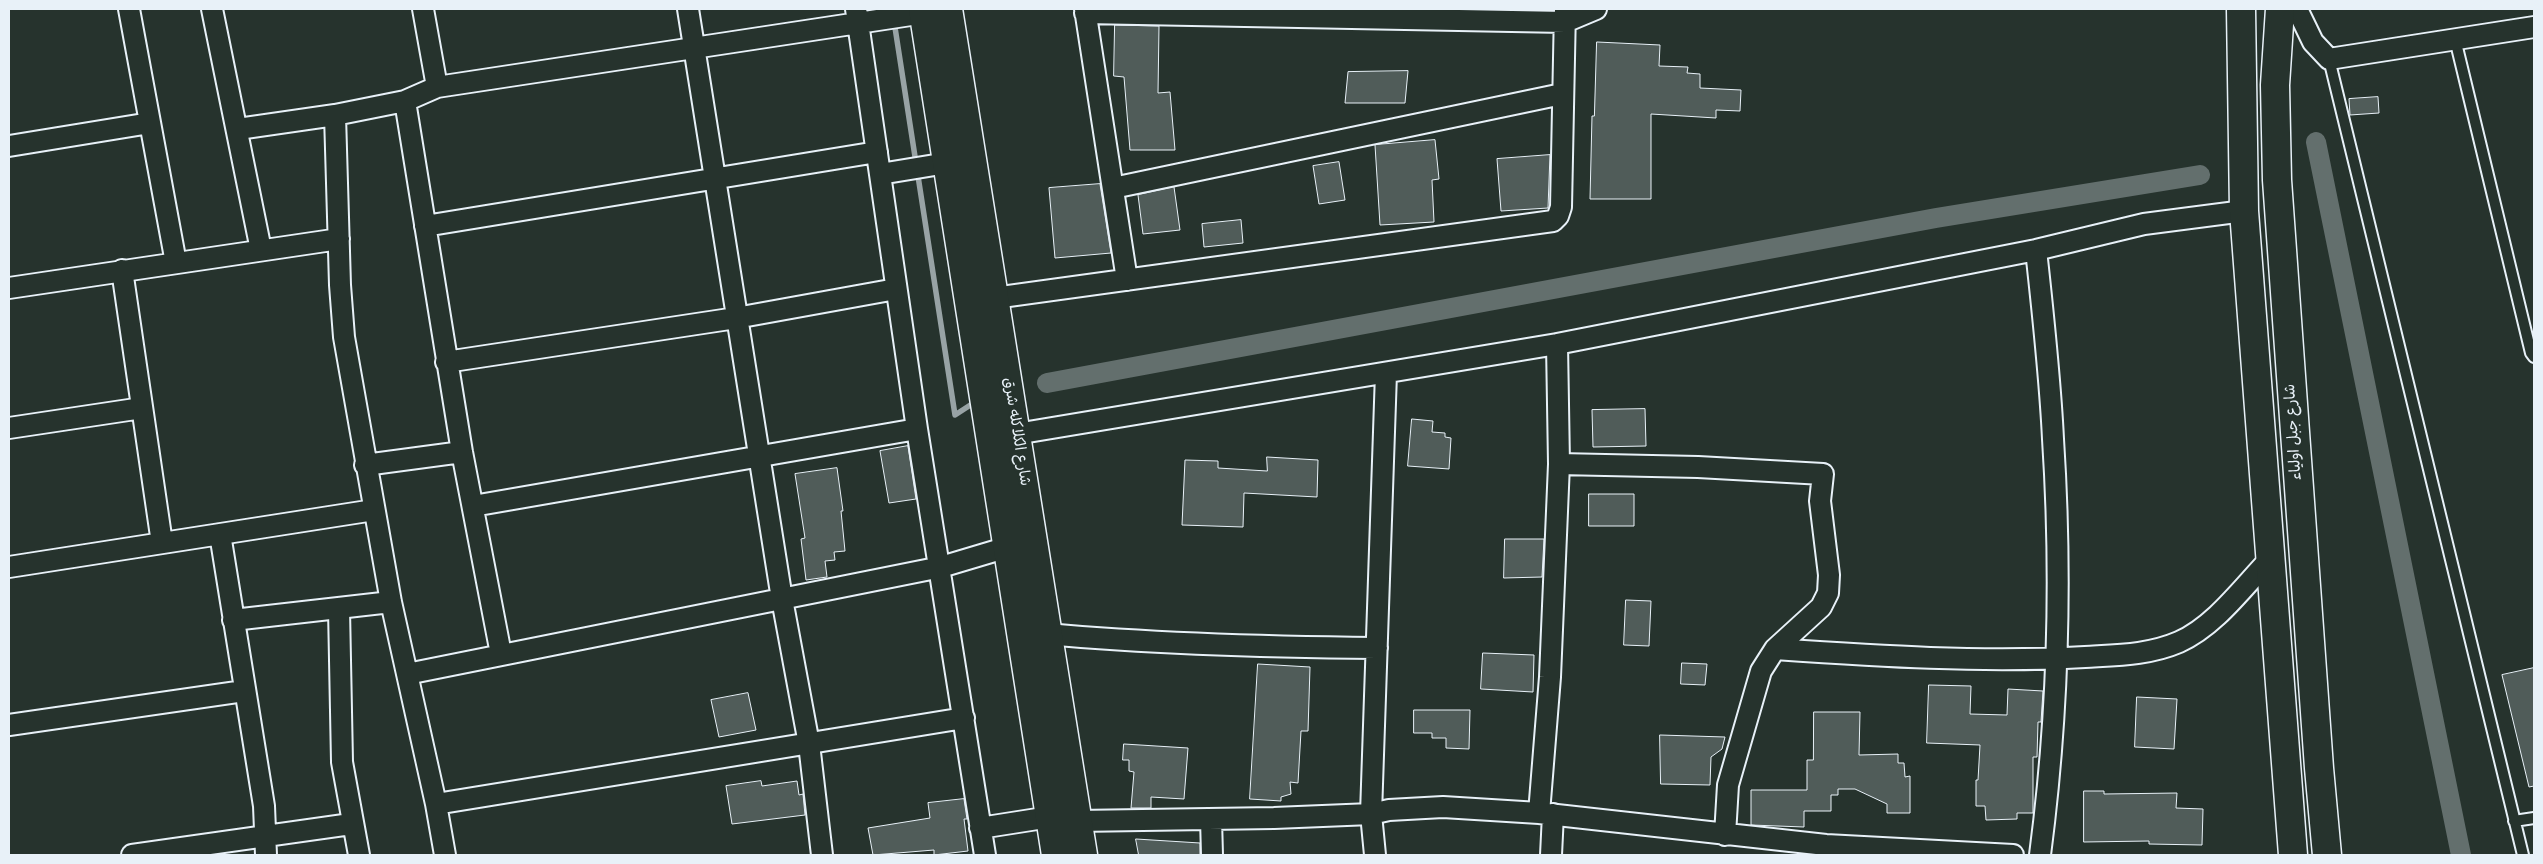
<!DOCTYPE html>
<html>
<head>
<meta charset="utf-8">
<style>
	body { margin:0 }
	#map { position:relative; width:2543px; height:864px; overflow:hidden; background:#26332d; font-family:"Gochi Hand",sans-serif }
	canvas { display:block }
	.frame { position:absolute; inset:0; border:10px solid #e8f1f8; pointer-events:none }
</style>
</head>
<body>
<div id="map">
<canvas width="2543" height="864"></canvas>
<div class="frame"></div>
</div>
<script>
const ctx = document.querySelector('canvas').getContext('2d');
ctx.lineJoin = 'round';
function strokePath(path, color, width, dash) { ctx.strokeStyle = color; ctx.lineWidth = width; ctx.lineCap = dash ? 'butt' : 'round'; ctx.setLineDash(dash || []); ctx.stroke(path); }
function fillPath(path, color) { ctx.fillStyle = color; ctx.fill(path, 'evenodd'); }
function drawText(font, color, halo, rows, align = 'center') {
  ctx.font = font + ' "Gochi Hand","Playpen Sans Arabic",sans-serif'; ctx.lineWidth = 4.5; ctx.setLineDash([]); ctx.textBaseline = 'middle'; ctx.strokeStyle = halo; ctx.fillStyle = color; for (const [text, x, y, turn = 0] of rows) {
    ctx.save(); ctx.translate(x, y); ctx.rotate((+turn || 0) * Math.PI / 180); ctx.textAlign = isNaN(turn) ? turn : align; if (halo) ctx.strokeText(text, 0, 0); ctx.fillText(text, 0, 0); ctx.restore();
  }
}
strokePath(new Path2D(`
	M894,21L955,415L975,402`), '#98a3a5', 5.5);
strokePath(new Path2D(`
	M2316,142L2461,855
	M1047,383L1936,218L2200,175`), '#636f6d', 20);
const building = new Path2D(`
	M1115,25L1159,26L1158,93L1170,92L1175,150H1130L1124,77L1114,76Z
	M1597,42L1660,45L1659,66L1688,67L1687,73L1700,74V88L1741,90L1740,111L1716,110V118L1651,114V199H1590L1592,116H1594Z
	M1408,71L1405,103H1345L1348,72Z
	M2378,97L2379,113L2350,115L2349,99Z
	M1435,140L1439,179L1432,180L1434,222L1380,225L1375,145Z
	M1550,155L1548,208L1501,211L1497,159Z
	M1339,162L1345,200L1319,204L1313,166Z
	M1100,184L1111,253L1055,258L1049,188Z
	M1174,187L1180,230L1143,234L1138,195Z
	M1241,220L1243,243L1204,247L1202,224Z
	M1645,409L1646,446L1593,447L1592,410Z
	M1412,419L1433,421L1432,432L1445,433V437L1451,438L1449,469L1408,466Z
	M908,446L916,499L889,503L880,451Z
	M1267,457L1318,460L1317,497L1244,493L1243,527L1182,525L1185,460L1218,461V468L1267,471Z
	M837,468L843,511H841L845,551L834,552L835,560L825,561L827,577L806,580L801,539L805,538L795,474Z
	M1589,494H1634V526H1589Z
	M1505,539H1544L1542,577L1504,578Z
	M1626,600L1651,601L1649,646L1624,645Z
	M1483,653L1534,655L1533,692L1481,689Z
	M1682,663L1707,664L1705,685L1681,684Z
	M1258,664L1310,667L1308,731H1301L1298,783L1290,782L1291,794L1281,797V801L1250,799Z
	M2534,668V786L2529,787L2502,675Z
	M1929,685L1971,686L1970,714L2007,715L2008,689L2043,691L2041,722H2038L2037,757H2033V813H2017V819L1986,820L1985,806H1976V780H1978L1980,745L1927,743Z
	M748,693L756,730L719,737L711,700Z
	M2137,697L2177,699L2174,749L2135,747Z
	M1414,710H1470L1469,749L1446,748V738H1432V733H1414Z
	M1814,712H1860L1859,755L1898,754V763H1904L1905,777L1910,776V813H1887V804L1855,789H1838V795H1831V811H1804V827L1751,825V790H1807V760H1813Z
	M1660,735L1725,737L1722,749L1711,757L1710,785L1661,784Z
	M1124,744L1188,748L1184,799L1151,797V808H1131L1134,772L1129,771V760H1123Z
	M761,781L762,786L797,781L799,795L803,794L805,815L732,824L726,786Z
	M2084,791H2104V794L2177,793L2176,808L2203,809L2202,845L2149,844V841L2084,842Z
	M964,799L967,819H964L968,851L934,855V850L873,855L868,828L930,818L928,803Z
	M1136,839L1200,843V855H1139Z`);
fillPath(building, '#505c59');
strokePath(building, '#e8f1f8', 1);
const lane = new Path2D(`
	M2455,39L2531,353L2534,357
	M2329,59L2523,855
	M2514,821L2534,818`);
const street = new Path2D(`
	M129,9L176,263
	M212,9L261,250
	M423,9L437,87
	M688,9L782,599L809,744L822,855
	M856,9L917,429L985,855
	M1085,9L1127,280
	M2297,9L2313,42L2329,59L2534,27
	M1085,13L1565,22L1596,9
	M405,101L462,452L501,654
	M335,115L340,285L344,337L391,602L436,804L445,855
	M238,129L335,115L405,101L437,87L924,13
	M9,146L150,123
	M880,174L947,163
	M1113,188L1562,94
	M425,226L877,152
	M2036,250C2043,313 2050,376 2053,439C2062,577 2058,718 2040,855
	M122,270L162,543
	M9,288L339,239
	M994,298L1553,221L1558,216L1561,207L1565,9
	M446,362L736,318L896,289
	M9,428L142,408
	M1016,434L1557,344L2036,250L2144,224L2244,211
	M1559,464L1698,467L1823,474L1820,501L1829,575L1828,593L1821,607L1775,649L1761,671L1728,785L1725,835
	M365,465L462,452
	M473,506L917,429
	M220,534L264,806L266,855
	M9,567L374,510
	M339,609L342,762L359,855
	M233,620L391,602
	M1047,634C1157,644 1267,647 1377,648
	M1775,649C1878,656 1982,663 2085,657C2117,655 2149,655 2179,642C2215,626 2243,587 2270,559
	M407,674L941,567L1008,547
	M9,725L244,691
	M436,804L964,718
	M1539,813L1550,677L1559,464L1557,344
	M1211,819L1212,855
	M1077,821L1274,818L1371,814L1389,810L1443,807L1539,813L1826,845L2013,855
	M980,828L1050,817
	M132,855L351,824
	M1375,855L1371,814L1386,373
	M1551,855L1553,814`);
const secondary = new Path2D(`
	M923,9L1056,855
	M948,9L1083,855`);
const highway = new Path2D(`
	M2241,9L2244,211L2293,855
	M2280,9L2275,85L2277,180L2319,768L2327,855`);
strokePath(lane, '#e8f1f8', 14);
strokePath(street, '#e8f1f8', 24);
strokePath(secondary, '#e8f1f8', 31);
strokePath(highway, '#e8f1f8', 31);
strokePath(lane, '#26332d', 10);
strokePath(street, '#26332d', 20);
strokePath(secondary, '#26332d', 28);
strokePath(highway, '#26332d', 28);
drawText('15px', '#e8f1f8', '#26332d', [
	["شارع الكلاكله شرق",1015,432,81],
	["شارع جبل اولياء",2295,432,-94]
]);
</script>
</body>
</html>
